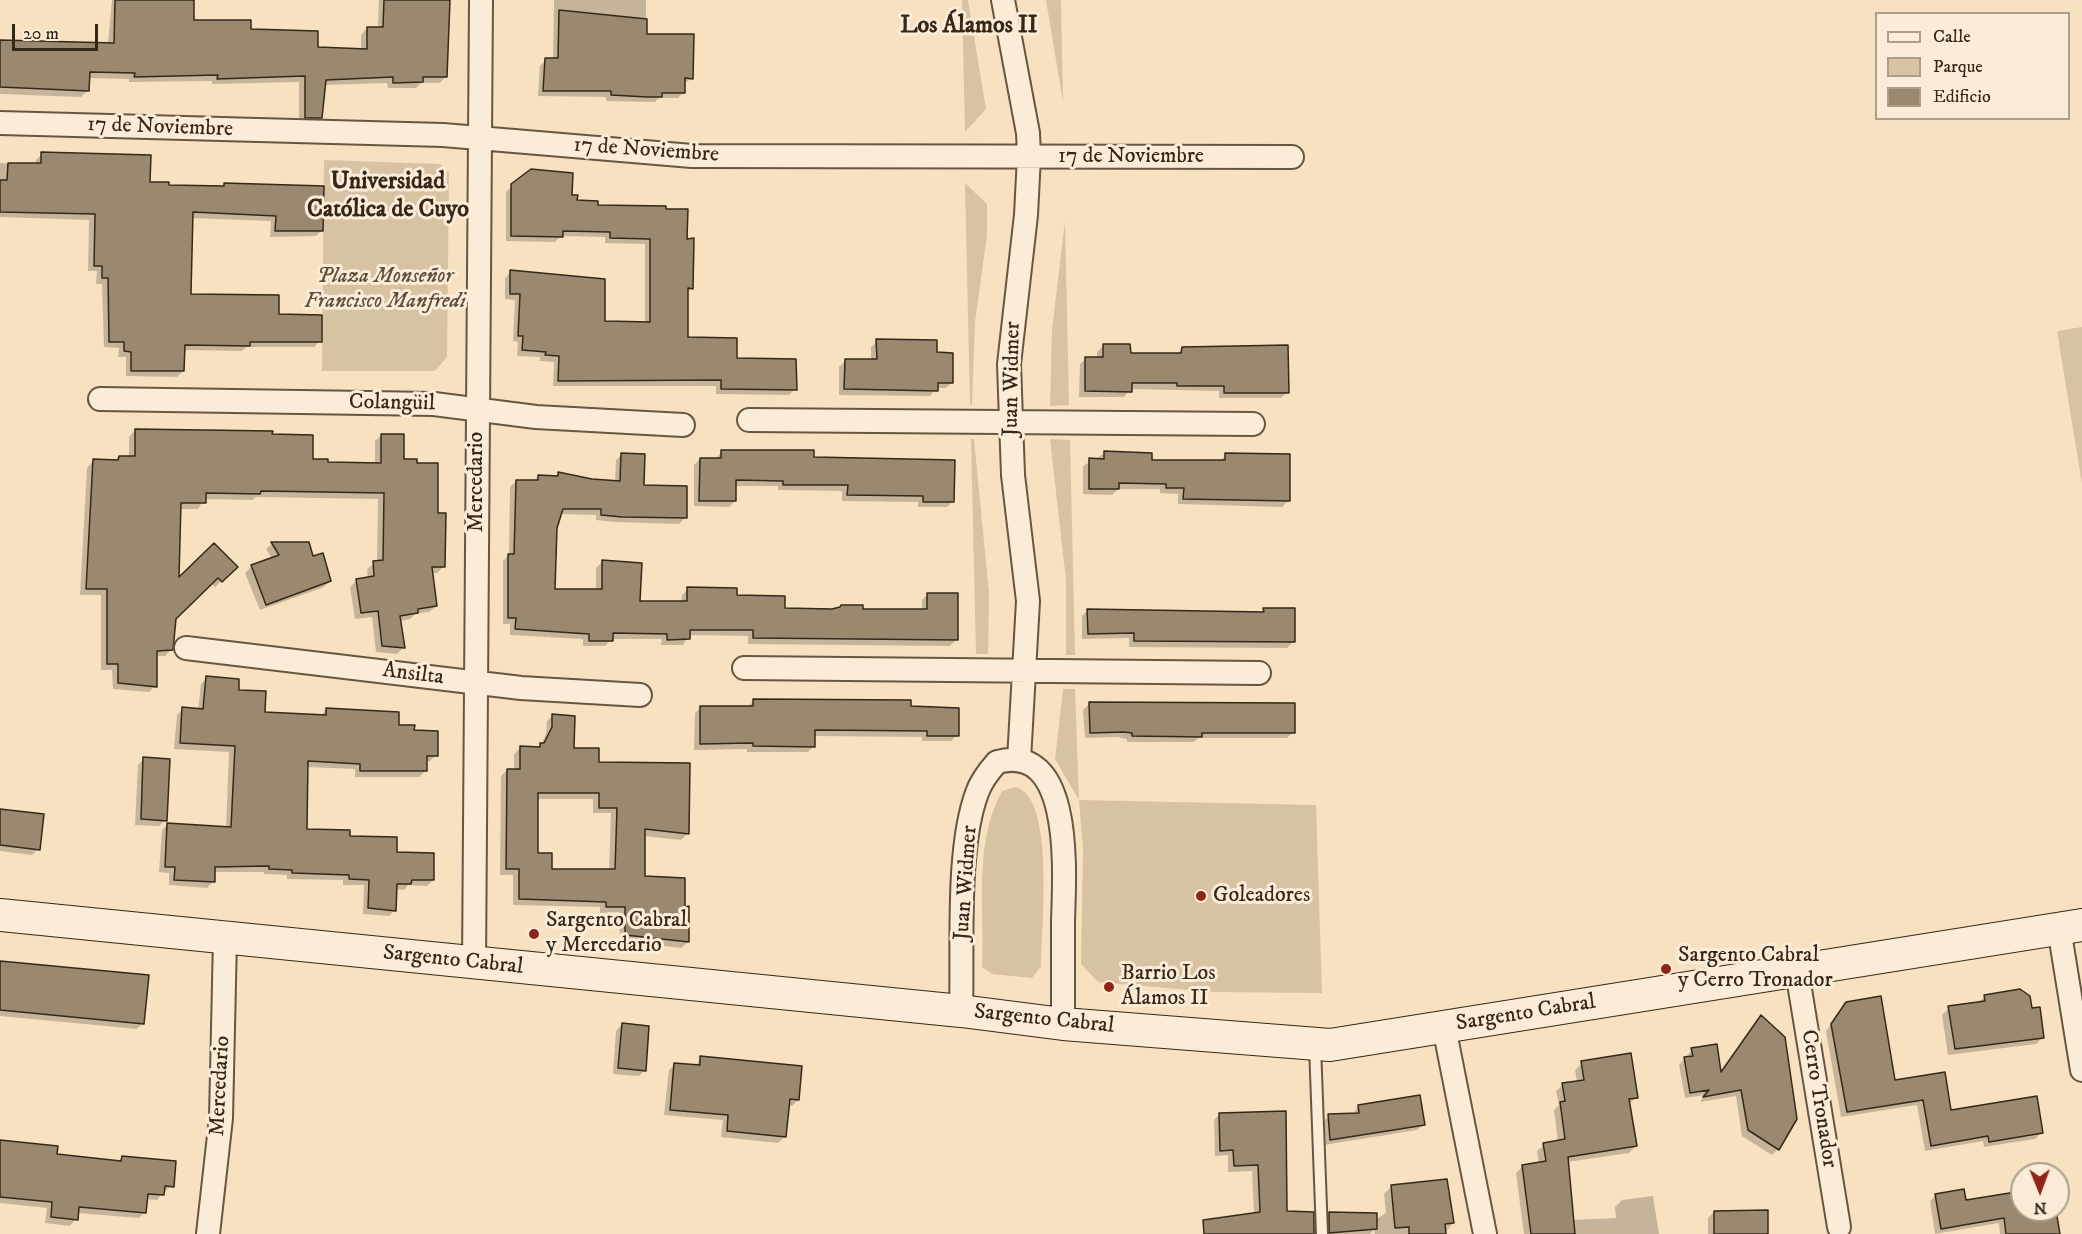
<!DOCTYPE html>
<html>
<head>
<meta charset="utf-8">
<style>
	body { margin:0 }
	#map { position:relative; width:2082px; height:1234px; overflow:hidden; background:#f8e1c1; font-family:"IM FELL DW Pica",serif }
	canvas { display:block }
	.legend { position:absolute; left:1875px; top:12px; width:195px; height:108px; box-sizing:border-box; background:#faecd7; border:2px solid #ab9e8a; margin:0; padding:8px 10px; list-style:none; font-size:18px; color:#352817 }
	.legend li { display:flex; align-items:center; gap:12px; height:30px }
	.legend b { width:30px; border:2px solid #ab9e8a }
	.north { position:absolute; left:2010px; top:1162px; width:60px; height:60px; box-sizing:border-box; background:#faecd7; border:2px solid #ab9e8a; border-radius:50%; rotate:179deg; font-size:16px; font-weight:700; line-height:24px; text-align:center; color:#352817 }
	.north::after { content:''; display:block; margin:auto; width:21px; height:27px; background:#8f2418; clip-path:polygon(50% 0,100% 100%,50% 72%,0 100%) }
	.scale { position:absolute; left:12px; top:24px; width:86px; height:27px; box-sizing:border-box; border:3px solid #352817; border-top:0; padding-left:8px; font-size:18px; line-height:21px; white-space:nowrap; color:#352817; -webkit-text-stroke:4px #faecd7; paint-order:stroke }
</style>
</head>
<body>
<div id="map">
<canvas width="2082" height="1234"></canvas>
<ul class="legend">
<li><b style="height:8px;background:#faecd7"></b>Calle</li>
<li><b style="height:16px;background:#d7c2a4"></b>Parque</li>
<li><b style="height:16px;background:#9a886f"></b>Edificio</li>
</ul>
<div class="north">N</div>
<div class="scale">20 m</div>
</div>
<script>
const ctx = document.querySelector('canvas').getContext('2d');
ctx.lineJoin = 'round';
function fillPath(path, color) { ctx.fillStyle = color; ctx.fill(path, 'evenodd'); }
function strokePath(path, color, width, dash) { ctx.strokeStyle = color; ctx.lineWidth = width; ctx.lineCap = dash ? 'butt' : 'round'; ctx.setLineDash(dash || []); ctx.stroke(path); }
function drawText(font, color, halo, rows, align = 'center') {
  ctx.font = font + ' "IM FELL DW Pica",serif'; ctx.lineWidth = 6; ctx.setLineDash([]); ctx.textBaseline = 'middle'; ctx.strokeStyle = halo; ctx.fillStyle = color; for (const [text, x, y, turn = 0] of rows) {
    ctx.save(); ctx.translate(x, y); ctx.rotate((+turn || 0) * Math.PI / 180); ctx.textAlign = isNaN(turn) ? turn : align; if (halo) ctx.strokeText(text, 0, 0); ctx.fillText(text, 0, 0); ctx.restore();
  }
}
fillPath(new Path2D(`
	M962,0H968L986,109L965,132Z
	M1046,0H1061L1063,102Z
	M324,160L440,164L449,173L447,357L435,371H322Z
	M965,183L987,204V235L975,322L972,405H970Z
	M1065,222L1069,405L1050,406L1052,329Z
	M2082,327V484L2057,331Z
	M971,439H974L989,593L988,654H976Z
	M1050,439L1070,440L1075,655H1066V580Z
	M1063,689H1075L1079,800L1316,805L1322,993L1212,992L1098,982L1081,964L1083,849L1079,800L1055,759Z
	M1015,787C1056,795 1041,933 1041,966L1032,978L992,974L982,967C985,909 973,844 1002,791Z`), '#d7c2a4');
fillPath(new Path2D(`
	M112,0H193V22L249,31L316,49L361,50V35L367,28H378L379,0H448L446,76L440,83H421L416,88H388L387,83L324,85L320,117L314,124L299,123V82L212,84V81L129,82V79L88,78L87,91L81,97L0,94V41L108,44Z
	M554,0H646V36L692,78L684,84V92L678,98H659L655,102L606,101V97L538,96L540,66L546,60L553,59Z
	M42,154L167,187H223L225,185L322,230L316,236L270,237L271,221L191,218L190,296L277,315L320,341L314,347H246L242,351L183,350V371L177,377L126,376V357H118L119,348L104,347L102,284H96L97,271H88L89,220L0,217V163L36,165V160Z
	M512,186L571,196L576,201L686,240L692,288L687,293L686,339L795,389L789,395L716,394V386H553L554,362L540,361V357L517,356L518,342L513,341L515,300L505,299V278L511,272L603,323H645V244L605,243V237L561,236L555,242L506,241V192Z
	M877,341L935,354L952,382L946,388H936L930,396L839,395V367L845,361H871V347Z
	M1103,346L1129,354L1176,355L1182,349L1287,392L1281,398H1219V391L1130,389L1124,397H1079L1080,364L1086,358L1097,359V352Z
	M135,430L271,436L311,461L326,464H375V441L382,435L402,460L437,515L444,566L437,573H432L436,606L429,612L415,614L410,619L400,621L403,648L397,654L376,652L372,617L355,619L350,587L357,580L368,579L367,569L377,562L378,499L256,497L252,500L204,499L198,509H179L177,580L236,567L215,587L211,584L175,619L172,649L165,656H156L155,686L149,692L113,689L112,670H101V595H80L87,468L93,461L115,462L119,457L129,458V437Z
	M722,451L813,459L953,501L947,507H918V502L842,501V491L778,490V486H735V501L729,507L694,506V465L700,459L715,460Z
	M1105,453L1151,461H1220L1226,455L1288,501L1282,507L1178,504V494L1160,493V489H1118L1112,495L1083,494V466Z
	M622,454L642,486L685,518L679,524L615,522L596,520V515L560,514L555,527L554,590L596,591V568L602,562L639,602L681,603L682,595L688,589L736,596L783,610L922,611V600L928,594L956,640L950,646L748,644V636L689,635L683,645H661L662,639H611L605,646H583V639L510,635V624H503V561L509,555L510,487L516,481L533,482L539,476L556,477L559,474L592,481L615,482L616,460Z
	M308,543L312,558L330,581L324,587L260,610L245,573L251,567L272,559L266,549L272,544Z
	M1264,609L1293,642L1287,648L1129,647V638L1082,639V616L1088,610L1260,614Z
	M207,678L237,691L263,714L320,716L326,710L413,732L436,755L430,761H425V771L419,777H355V769L307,767L306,831L348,837L396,853L433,880L427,886L408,885L404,890L395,889V910L389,916L363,914L364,885H343V880L287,879V875L264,874V872H214L213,882L207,888L169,885V873L159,872L162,830L168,824L226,828L229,752L174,749L177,715L183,709L198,710L201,684Z
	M754,701L957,735L951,741H922V737L814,736V746L808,752H747V749L694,750L695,713L701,707H747Z
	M1089,704L1293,732L1287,738H1198L1194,742H1127V739L1117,737L1085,738L1083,710Z
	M553,715L573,750L598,763L688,833L681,840L643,836V878L688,942L681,948L620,941L619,912L600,913V907L513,905V875H500L501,776L507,770H514V754L520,748H537L541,745L546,734L547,721ZM537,799H593V813H611L609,870H551L537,854Z
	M144,759L165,820L159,826L135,825L138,765Z
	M0,811L38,849L32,855L0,851Z
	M0,962L143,1023L137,1029L0,1016Z
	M1985,996L2031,1010L2043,1037L2036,1044L1948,1055L1942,1015L1949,1008L1978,1003Z
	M1847,1003L1894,1082L1950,1111L2041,1133L2035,1139L1984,1147L1983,1141L1925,1151L1917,1105L1841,1117L1826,1031Z
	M1761,1017L1778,1149L1772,1155L1742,1136L1736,1096L1700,1102L1705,1095L1685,1098L1679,1065L1692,1050L1720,1073Z
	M622,1024L645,1070L639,1076L613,1074L616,1031Z
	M701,1058L798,1100L792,1106L787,1105L784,1137L778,1143L721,1137L723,1120L664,1115L669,1070L675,1064L695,1066Z
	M1582,1063L1637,1097L1629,1104L1636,1146L1629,1153L1567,1162L1572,1220L1616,1218L1615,1207L1622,1200L1653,1196L1659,1234H1524L1516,1173L1523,1166L1539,1164L1537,1151L1544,1145L1558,1142L1554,1110L1559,1105L1556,1091L1563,1085L1577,1082L1575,1070Z
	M1358,1106L1423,1124L1417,1130L1324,1145L1323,1122L1329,1116L1353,1115Z
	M1284,1112L1286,1213L1313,1234H1238L1254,1214L1252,1171L1228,1172V1155L1215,1156L1214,1120L1220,1114Z
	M0,1142L55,1156L118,1162L122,1157L172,1186L163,1192L157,1200L146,1199L145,1212L139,1218L77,1213L76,1219L70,1226L45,1223L47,1208L0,1203Z
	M1392,1186L1453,1223L1444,1234H1375L1374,1230L1370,1234H1324L1323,1220L1329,1214L1375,1220L1386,1213L1384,1194Z
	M2022,1193V1210H2055L2058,1234H2000L1999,1223L1935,1234L1930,1201L1936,1195L1965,1202Z
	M1714,1212L1767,1234H1708V1218Z`), '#0003');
const building = new Path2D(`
	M115,0H194V20H251V29L318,31V47L367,49V27H383L384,0H450L447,77H423V82L393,83V77L326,80L322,118H305V76L217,79L218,75L134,77L135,73L90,72L89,91L0,87V40L114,43Z
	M559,10L647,19V34H694L693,79L685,78V93H662V97H647L611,95V91H543L545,58H558Z
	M41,152L151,155L150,182H169V185L224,186V183L324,186L323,231H275L276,216L193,212L191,294L279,295V314L322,315V342H250V346L185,345L184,371H131V352L124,351V342H109L108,278H102V266H94L95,214L0,212V180H7L8,163H41Z
	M531,169L573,173L572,195H578L577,200L598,201V205L666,206V209H688L687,239L694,238L693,289L688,288V337L737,338V358L796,359L797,390L721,389V380L558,381L559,356L545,355L546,352L522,350L523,336H518L520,294H510V270L605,279V321L650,322V239L610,238V232L563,231V237L511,236V184Z
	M876,339L937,340V352L953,353V383H938V391L844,389L845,359H877Z
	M1103,344H1130L1131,353H1181L1182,347L1288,345L1289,393H1224V386H1177V383H1132V392L1085,391V357H1103Z
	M135,429L273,431L272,434L313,435V459H328V462L381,463V434H404V459H417V463H438V513H446L445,567H432L437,606L418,609V613L400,616L405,648L382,646L378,611L361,613L356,579L374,576L373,561L383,560L384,493L261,491L260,494L206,493V503H181L179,577L214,543L238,567L222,582L218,578L176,619L173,650L157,651V687L118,683V664H107V589H86L93,459L118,460L119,456H135Z
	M721,450H814V457L955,460L954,502H923V496L847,495L848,485H783V481L736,480V501H699L700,458H721Z
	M1104,451L1152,453V460H1225V453L1290,454V501L1183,499L1184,488H1166V484L1119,483V489H1089V458L1104,459Z
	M621,453L645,454L644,485L687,486V518L622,517L601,515V509H563L557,528L555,589H602V560L642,563L640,601H687V587L737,588V595L785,596V608L832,609L840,607L841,605H863V609H927V593H958V640L753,638V630H690V639L667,640V634L613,633V641H589V634L515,629L516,618H508V554H514L516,480H538V475L558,476V472L592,479L620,481Z
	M271,542H309L313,556L323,553L331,581L266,605L251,565L279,555Z
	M1263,608H1295V642L1134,641V633L1088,634L1087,609L1264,612Z
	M206,676L239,679V690L266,691L265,712L326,715V708L399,712V725H415L414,730L438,731V756H427V771H360V764L308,761L307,829L350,830V836L397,837V852L434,853V880H412L411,884H397L396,911L368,908L369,880L349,879V875L292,873V870L269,869V866L215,867V882L174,880L175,867H165L167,823L231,827L235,746L180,743L182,707L203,709Z
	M753,699L911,700V706L959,708V736H927V731L815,730V747L753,746V743L700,744V706H753Z
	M1089,702L1295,703V733H1202V737L1132,736V733L1124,732L1090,733Z
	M552,714L575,716L574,748H599V762L690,763L689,834L645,829V876L685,878V907L689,906V942L625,935V907H606V902L519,899V869H506L507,769H520V746L540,747V743H544L552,727ZM538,793H599V808H617L615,869H552V853H538Z
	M143,757L170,759L167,821L141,819Z
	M0,809L44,814L40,850L0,845Z
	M0,961L149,975L144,1024L0,1010Z
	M2020,989L2030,996L2032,1008L2040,1007L2044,1038L1955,1049L1948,1006L1985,1001L1984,995Z
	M1881,996L1895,1080L1945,1072L1951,1110L2037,1096L2043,1133L1989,1142L1988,1136L1931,1146L1923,1100L1847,1112L1831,1024L1846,1002Z
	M1761,1015L1785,1037L1797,1119L1779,1150L1748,1130L1741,1090L1703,1097L1709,1090L1690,1093L1684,1057L1693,1056L1691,1048L1717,1044L1721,1072Z
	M622,1023L649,1026L646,1071L618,1068Z
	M1631,1053L1638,1098L1629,1099L1637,1146L1568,1157L1575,1234H1531L1522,1165L1546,1161L1543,1143L1565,1139L1560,1102L1565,1101L1562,1083L1584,1080L1581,1061Z
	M700,1056L802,1066L799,1100L790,1099L786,1137L727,1131L728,1115L670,1110L674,1063L700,1065Z
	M1420,1095L1425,1125L1330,1140L1328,1114L1359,1113L1358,1105Z
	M1286,1111L1287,1211L1314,1212V1234H1204L1203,1220L1260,1212L1258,1165L1234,1166L1233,1150L1220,1151L1219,1113Z
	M0,1140L58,1146L57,1154L121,1161L122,1156L176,1161L174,1187L165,1186L164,1195L148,1194L146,1213L79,1207L78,1220L51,1217L52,1202L0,1197Z
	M1447,1179L1454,1223L1445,1224L1446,1234H1409V1227L1395,1228L1391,1185Z
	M1964,1189L1966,1200L2022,1191V1210H2056L2060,1234H2006L2004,1218L1941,1229L1935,1194Z
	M1768,1210V1234H1714V1211Z
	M1329,1212L1377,1213V1229L1329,1233Z`);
fillPath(building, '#9a886f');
strokePath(building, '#352817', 1.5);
const lane = new Path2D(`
	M1315,1046L1322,1234`);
const street = new Path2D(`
	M1003,0L1028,133L1029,156L1026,215L1009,364L1013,475L1028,601L1019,760
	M0,123L443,135L692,156L1292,157
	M100,399L434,404L536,417L683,425
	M749,420L1253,424
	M186,648L521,688L640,695
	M744,668L1259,673
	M2059,928L2082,1070
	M474,964L481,0
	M1797,971L1839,1227
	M961,1011C963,949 956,849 977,793C981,781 989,771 997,762C1075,741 1064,878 1063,922C1063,956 1063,990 1063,1024
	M1444,1027L1485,1234
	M208,1234L221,1118L225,938`);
const secondary = new Path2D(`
	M0,915L961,1011L1063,1024L1330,1045L2082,925`);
strokePath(lane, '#665642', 14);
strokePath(street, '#665642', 26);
strokePath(secondary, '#352817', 34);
strokePath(lane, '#faecd7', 10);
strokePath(street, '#faecd7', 22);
strokePath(secondary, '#faecd7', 32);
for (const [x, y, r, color] of [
	[1201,896,6,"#8f2418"],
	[534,934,6,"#8f2418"],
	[1666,969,6,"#8f2418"],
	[1109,987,6,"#8f2418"]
]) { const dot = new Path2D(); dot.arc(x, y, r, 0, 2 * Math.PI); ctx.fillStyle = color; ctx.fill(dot); strokePath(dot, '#faecd7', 2); }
drawText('22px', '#352817', '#faecd7', [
	["17 de Noviembre",160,128,2],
	["17 de Noviembre",646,151,4],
	["17 de Noviembre",1131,157],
	["Juan Widmer",1013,379,-89],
	["Colangüil",392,404,1],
	["Mercedario",477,482,-90],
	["Ansilta",413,675,7],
	["Juan Widmer",967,883,-86],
	["Sargento Cabral",453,961,6],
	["Sargento Cabral",1526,1014,-9],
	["Sargento Cabral",1044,1020,6],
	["Mercedario",221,1086,-87],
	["Cerro Tronador",1818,1099,81]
]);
drawText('italic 22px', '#5e4e3a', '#faecd7', [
	["Plaza Monseñor",385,277],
	["Francisco Manfredi",385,302]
]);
drawText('22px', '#352817', '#faecd7', [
	["Goleadores",1213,896],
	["Sargento Cabral",546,921],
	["y Mercedario",546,946],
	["Sargento Cabral",1678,956],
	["y Cerro Tronador",1678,981],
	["Barrio Los",1121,974],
	["Álamos II",1121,999]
], 'left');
drawText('bold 24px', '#352817', '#faecd7', [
	["Los Álamos II",969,27],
	["Universidad",388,183],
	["Católica de Cuyo",388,211]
]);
</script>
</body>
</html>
